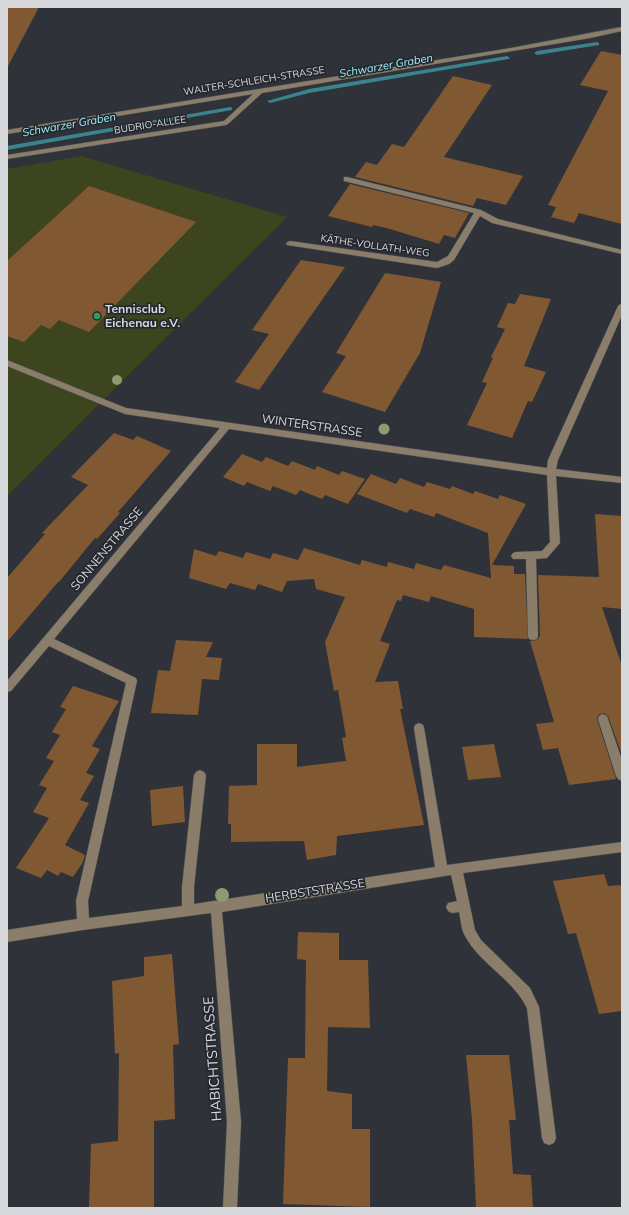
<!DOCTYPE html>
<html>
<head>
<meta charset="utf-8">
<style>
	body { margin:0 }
	#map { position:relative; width:629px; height:1215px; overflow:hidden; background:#303239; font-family:Mulish,sans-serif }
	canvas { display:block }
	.frame { position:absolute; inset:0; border:8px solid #d6d8dc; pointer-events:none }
</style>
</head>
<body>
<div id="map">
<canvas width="629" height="1215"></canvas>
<div class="frame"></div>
</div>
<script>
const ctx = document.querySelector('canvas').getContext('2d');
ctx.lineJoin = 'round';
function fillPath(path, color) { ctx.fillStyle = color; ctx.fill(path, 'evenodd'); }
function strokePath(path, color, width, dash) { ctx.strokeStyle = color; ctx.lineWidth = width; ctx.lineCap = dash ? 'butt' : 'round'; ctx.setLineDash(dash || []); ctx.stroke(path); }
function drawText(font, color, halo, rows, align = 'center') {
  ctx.font = font + ' Mulish,sans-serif'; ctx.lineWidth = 3.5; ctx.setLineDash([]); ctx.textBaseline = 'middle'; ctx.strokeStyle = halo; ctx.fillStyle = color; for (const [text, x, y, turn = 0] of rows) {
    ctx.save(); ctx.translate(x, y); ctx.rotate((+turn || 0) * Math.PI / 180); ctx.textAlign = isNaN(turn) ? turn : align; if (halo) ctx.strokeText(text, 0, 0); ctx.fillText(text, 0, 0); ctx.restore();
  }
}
fillPath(new Path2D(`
	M81,156L287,217L7,496V169Z`), '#3c451e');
fillPath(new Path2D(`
	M597,42L599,43V45L537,55L534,53L537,51Z
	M507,56L510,58L509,59L309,93L270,103L267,101L309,89Z
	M230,107L232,108V110L7,150V146Z`), '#3a848d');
fillPath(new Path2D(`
	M7,7H39L7,68Z
	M601,51L622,55V224L579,213L574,223L551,217L556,207L548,205L608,91L580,85Z
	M453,76L492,85L444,157L523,176L506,205L477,198L473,206L355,177L366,162L377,165L392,144L404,147Z
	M350,184L469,213L455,238L444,235L439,244L390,229L373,225L372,227L328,216Z
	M89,186L196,222L89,332L59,320L50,329L41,325L24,342L7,336V261Z
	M301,260L345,267L259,390L235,382L269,334L252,330Z
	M385,273L441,282L420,353L385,412L322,392L346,356L336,353Z
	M520,294L551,299L524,366L546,372L532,402L528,401L512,438L467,425L487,383L482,382L493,358L491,357L505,329L497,327L508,303L515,304Z
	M114,433L133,440L137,436L171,451L118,512L120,513L97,539L95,538L59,582H58L7,642V578L45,534L42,533L88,485L71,477Z
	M242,454L262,462L266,457L288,466L292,461L315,470L317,466L339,475L342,471L365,479L348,504L325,495L322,499L300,490L296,495L273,486L270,491L247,482L244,486L223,477Z
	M371,474L396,484L400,478L424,487L427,482L450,489L452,486L473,494L475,491L498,499L500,495L526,504L492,565L514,566V574H525L528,639L474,637V609L431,596L429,602L403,595L401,601L397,600L380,641L390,644L375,682L398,681L403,709H400L424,825L337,836L336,855L307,860L304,841L231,842V824H228L229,786L257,785V744H297V767L346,761L342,738L346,737L338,690L334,691L325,642L345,597L316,589L314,579L287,581L282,592L258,584L255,590L230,583L226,589L189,578L194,549L216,556L219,551L243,558L246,552L270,559L273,553L298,560L304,548L360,565L362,560L387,567L388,562L414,569L416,563L441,570L444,565L491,578L488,533L436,513L434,517L410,509L407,513L357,494Z
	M595,514L622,516V609L602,607L622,666V755L608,716L604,713L598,715L597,719L616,779L569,785L558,748L543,750L536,724L554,722L530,641L537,640L540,636L538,575L599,577Z
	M176,640L213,642L206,657L222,658L219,680L202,679L198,715L151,713L158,670L170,671Z
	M73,686L119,701L92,746L100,749L86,773L94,776L80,800L89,803L65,845L85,855L83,862L73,877L61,872L58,876L47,870L41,878L16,868L49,818L33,812L47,788L39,785L54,761L46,758L60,735L52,732L66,709L60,707Z
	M494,744L501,777L468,780L462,747Z
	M183,786L185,822L152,826L150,790Z
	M604,874L608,886L622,885V1011L599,1014L576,933L568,934L553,881Z
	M298,932L339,933V960H368L370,1028L328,1027L327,1091L352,1094V1129H370V1207L283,1204L288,1058H305L306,960L297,959Z
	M172,954L179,1044L173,1045L175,1119L154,1121V1208H89L91,1144L118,1141L119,1053L115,1054L112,981L144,976V957Z
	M466,1055H509L516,1120H509L513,1174L531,1175L533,1208H476L472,1120Z`), '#805933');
const minor = new Path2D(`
	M622,27V31L590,38L262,93L228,124L226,125L7,159V155L224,121L253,94L7,134V130L511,48Z
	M344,177H347L481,210L498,219L622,250V254L492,223L480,216L454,260L449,264L437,268L287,245L286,243L290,241L437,262L448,256L474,213L344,181Z
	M622,303V315L558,460L556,469L622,477V483L556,476L560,543L547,558L536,559L538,636L537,639L533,640L529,639L528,636L526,559H513L511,556L513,553L516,552L542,551L550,542L547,475L229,429L54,639L136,678L137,681L88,901L89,918L182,906V887L194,775L196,772L200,770L204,772L206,775L194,887V904L435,867L414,728L415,725L419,723L423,725L424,728L447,865L622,842V852L463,873L475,930L481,940L530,988L539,1007L556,1138L554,1143L549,1145L544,1143L542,1138L527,1008C513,979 480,964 465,936C461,929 461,920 459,912L452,913L448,911L446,907L448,903L457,901L451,875L222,912L241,1122L237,1208H223L227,1122L211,913L83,930L7,942V930L77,919L76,901L126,683L49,646L11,691L7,692V681L220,428L125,414L7,366V360L126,408L547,468L548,460L618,306Z
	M603,714L607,716L608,719L622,760V781L618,779L616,776L598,719L599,716Z`);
strokePath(minor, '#4e5056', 1);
fillPath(minor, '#8a7d69');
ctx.fillStyle = '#8e9a71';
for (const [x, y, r] of [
	[117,380,5],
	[384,429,5.5],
	[222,895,7]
]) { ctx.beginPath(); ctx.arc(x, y, r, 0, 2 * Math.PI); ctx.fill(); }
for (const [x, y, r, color] of [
	[97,316,4,"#2e9e5b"]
]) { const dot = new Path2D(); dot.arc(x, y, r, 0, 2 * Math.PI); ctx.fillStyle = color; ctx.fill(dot); strokePath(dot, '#26282f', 1.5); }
drawText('10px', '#d6d8dc', '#26282f', [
	["WALTER-SCHLEICH-STRASSE",254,81,-9],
	["BUDRIO-ALLEE",150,125,-9],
	["KÄTHE-VOLLATH-WEG",375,246,8]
]);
drawText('italic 11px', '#9cf1fb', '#26282f', [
	["Schwarzer Graben",386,66,-10],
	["Schwarzer Graben",69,125,-10]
]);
drawText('bold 12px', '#d6d8dc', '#26282f', [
	["Tennisclub",105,309],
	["Eichenau e.V.",105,323]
], 'left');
drawText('12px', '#d6d8dc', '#26282f', [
	["WINTERSTRASSE",312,426,8],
	["SONNENSTRASSE",107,549,-50],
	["HERBSTSTRASSE",315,891,-9]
]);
drawText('14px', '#d6d8dc', '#26282f', [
	["HABICHTSTRASSE",213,1059,-94]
]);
</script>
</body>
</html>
